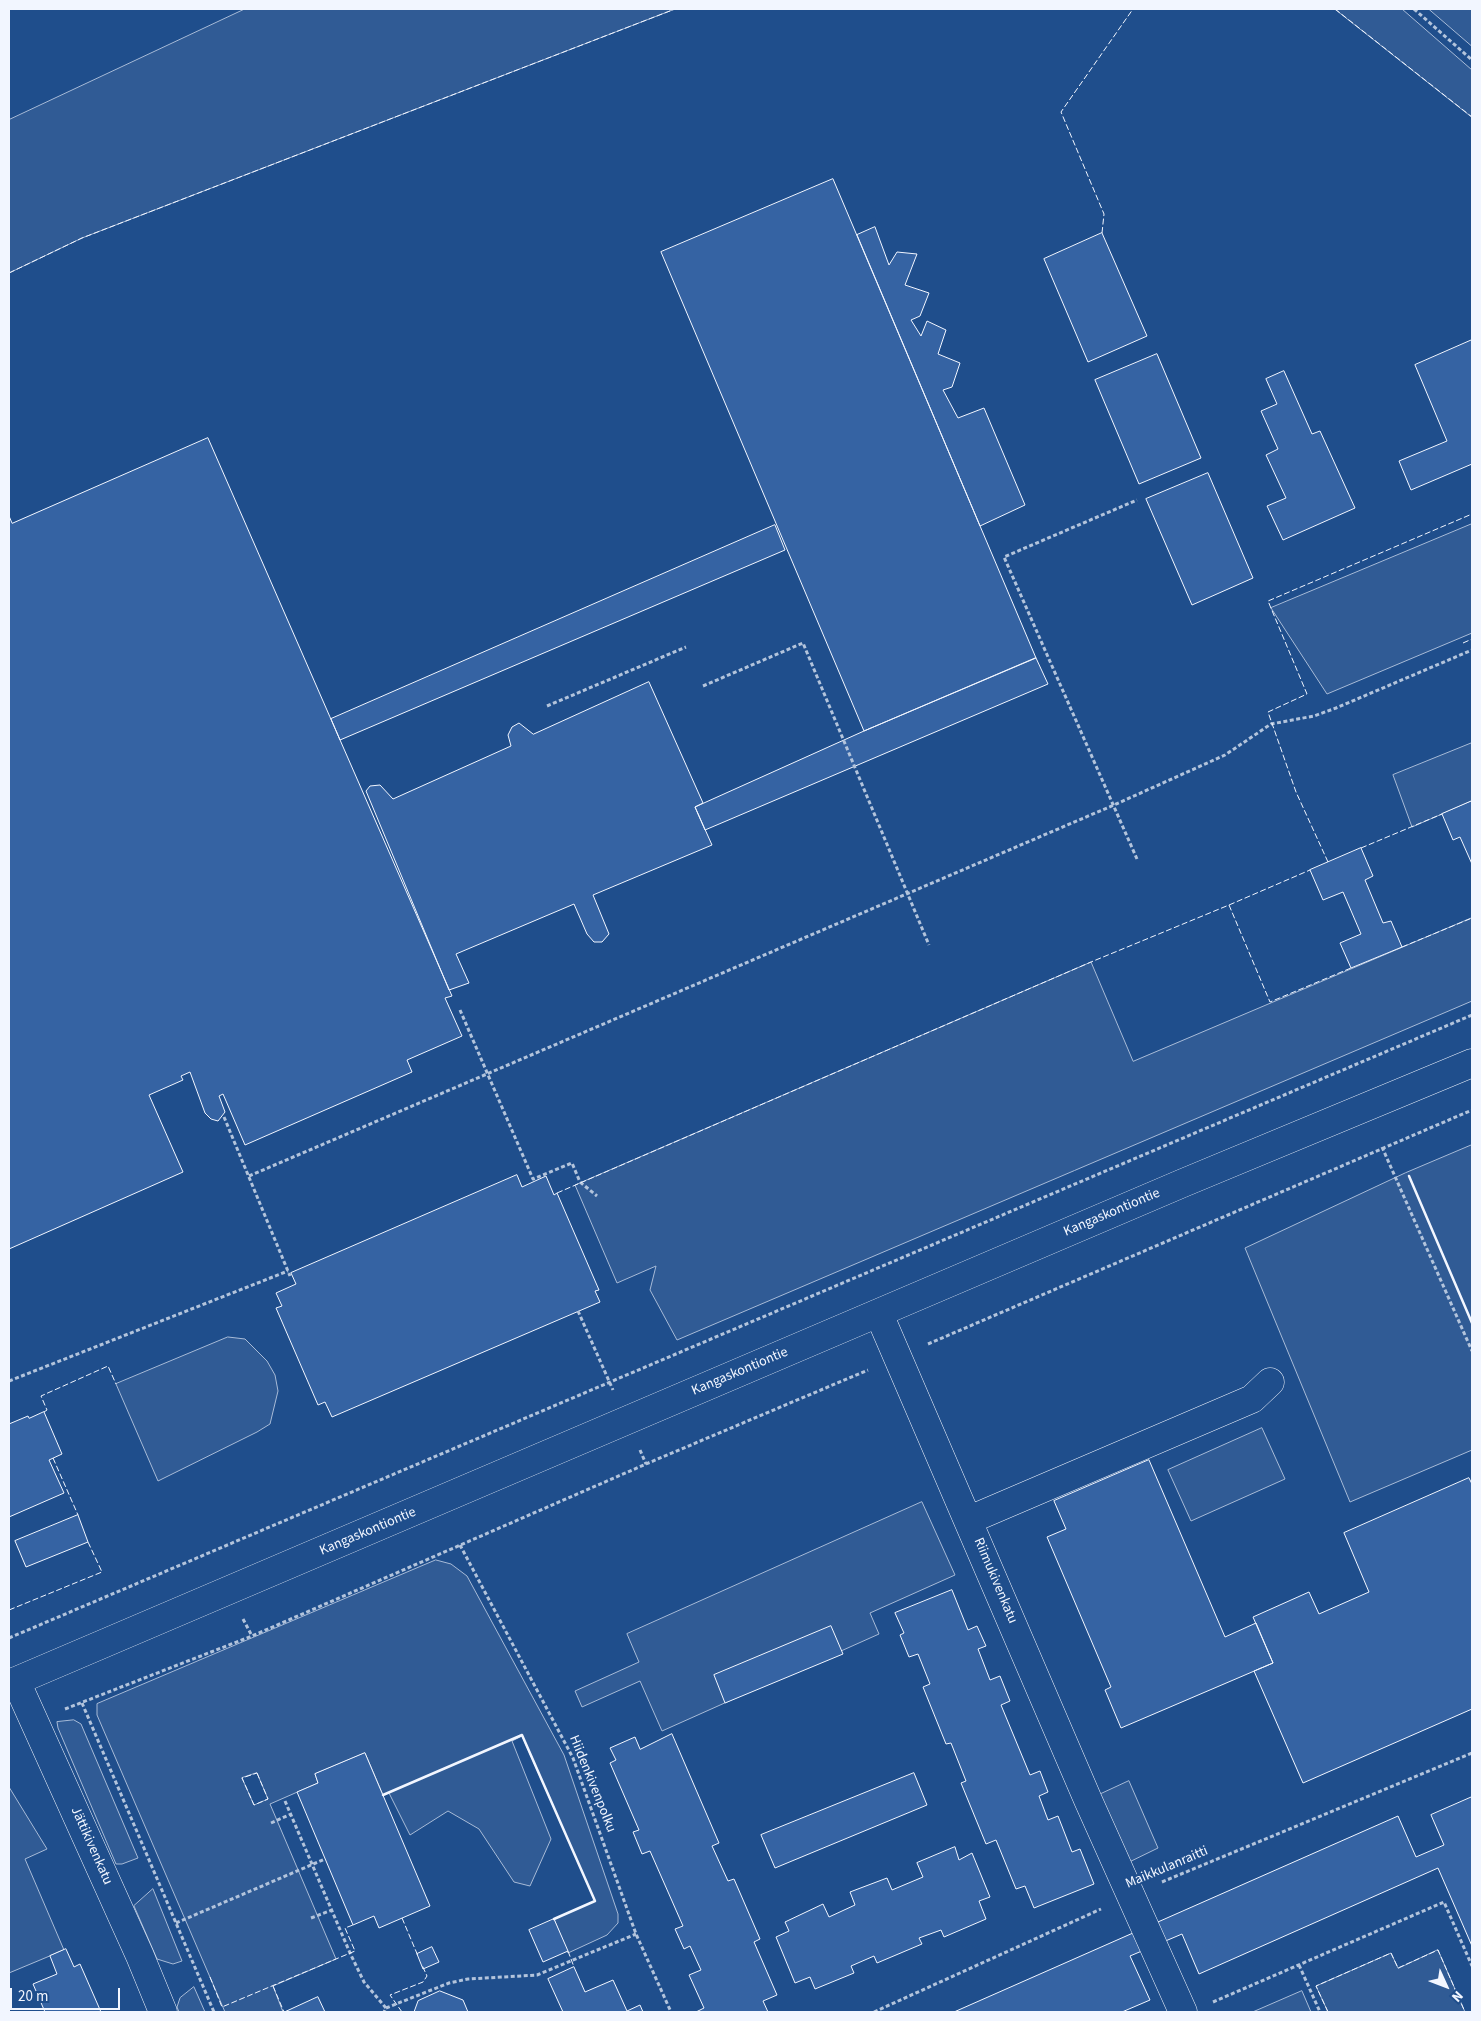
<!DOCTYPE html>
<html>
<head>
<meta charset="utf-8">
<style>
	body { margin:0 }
	#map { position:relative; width:1481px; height:2021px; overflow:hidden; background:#1f4e8c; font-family:"Source Sans 3",sans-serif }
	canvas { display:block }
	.frame { position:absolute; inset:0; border:10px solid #f2f6ff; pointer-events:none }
	.north { position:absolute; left:1421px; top:1961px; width:50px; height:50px; -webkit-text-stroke:4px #1f4e8c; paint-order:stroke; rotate:133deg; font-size:14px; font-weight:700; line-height:20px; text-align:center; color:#f2f6ff }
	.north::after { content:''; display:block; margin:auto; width:18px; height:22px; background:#f2f6ff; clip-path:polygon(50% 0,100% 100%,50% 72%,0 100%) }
	.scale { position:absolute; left:10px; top:1988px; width:110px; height:22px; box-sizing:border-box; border:2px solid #f2f6ff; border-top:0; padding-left:6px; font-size:15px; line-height:18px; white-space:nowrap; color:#f2f6ff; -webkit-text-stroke:4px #1f4e8c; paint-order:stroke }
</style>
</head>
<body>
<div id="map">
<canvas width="1481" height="2021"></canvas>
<div class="frame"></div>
<div class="north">N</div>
<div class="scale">20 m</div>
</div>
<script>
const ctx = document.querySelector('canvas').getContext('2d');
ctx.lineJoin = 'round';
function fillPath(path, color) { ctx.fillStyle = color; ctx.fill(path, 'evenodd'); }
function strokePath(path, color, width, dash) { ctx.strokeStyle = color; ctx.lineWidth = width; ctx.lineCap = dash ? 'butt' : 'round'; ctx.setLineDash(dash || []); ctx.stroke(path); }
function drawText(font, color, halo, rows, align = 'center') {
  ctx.font = font + ' "Source Sans 3",sans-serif'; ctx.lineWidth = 4; ctx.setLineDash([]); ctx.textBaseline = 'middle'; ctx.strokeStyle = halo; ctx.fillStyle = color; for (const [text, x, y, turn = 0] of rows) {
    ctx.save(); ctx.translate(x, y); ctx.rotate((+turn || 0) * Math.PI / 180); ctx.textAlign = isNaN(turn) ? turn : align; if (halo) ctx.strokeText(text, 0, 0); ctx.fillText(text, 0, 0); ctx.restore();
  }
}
const built = new Path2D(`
	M245,9H675L82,238L9,273V120Z
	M1335,9H1402L1472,70V117Z
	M1429,9H1472V46Z
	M1472,524V633L1327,694L1271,608Z
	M1472,743V801L1412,827L1393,775Z
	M1472,918V1001L677,1340L650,1290L656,1266L617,1283L575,1185L1091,962L1133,1061Z
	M1472,1145V1450L1350,1502L1245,1248L1405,1173Z
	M228,1337L245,1339L267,1361L275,1375L278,1391L270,1424L257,1432L158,1481L116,1384Z
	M1262,1428L1285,1479L1191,1521L1168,1470Z
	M922,1502L955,1575L870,1613L879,1634L662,1731L640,1681L582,1707L575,1691L639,1662L627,1634Z
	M436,1560L451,1564L467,1576L564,1755L618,1914V1923L607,1935L568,1953L554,1919L595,1901L522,1736L512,1741L551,1839L530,1886L514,1882L479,1829L448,1811L410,1835L389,1793L383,1795L365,1753L315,1774L318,1783L270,1804L336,1959L273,1986L283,2012H225L97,1715V1704ZM257,1773L268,1799L254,1805L242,1778Z
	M74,1720L81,1724L138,1858L122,1864H116L58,1728L57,1722Z
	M1129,1781L1158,1848L1119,1867L1088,1800Z
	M9,1787L47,1849L25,1859L64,1950L9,1973Z
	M153,1889L182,1961L173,1964L157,1959L134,1906Z
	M1438,1950L1465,2012H1328L1316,1986L1391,1953L1398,1968Z
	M194,1987L205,2012H179L177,2007L180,1998Z
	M1302,1991L1311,2012H1253Z`);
fillPath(built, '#305b95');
strokePath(built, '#a8bbd7', 1);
const building = new Path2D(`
	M833,179L1036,658L864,731L661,252Z
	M875,227L889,265L897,252L917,254L905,285L929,293L920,316L911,320L921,336L927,321L946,330L938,354L960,363L952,387L943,390L958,418L984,408L1025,505L980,526L857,235Z
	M1102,233L1147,336L1088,362L1044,259Z
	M1472,340V464L1411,490L1399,461L1447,441L1415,365Z
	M1157,354L1201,458L1139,484L1095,380Z
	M1284,371L1312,434L1320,431L1355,508L1283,540L1267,506L1286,498L1266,455L1278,449L1261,411L1277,404L1266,379Z
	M208,438L452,996L445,998L462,1036L407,1060L412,1072L245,1145L223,1094L219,1096L225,1112L218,1121L211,1119L205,1113L190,1072L181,1076L183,1080L149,1095L183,1172L9,1249V516L12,523Z
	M1208,473L1253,578L1192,605L1146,499Z
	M775,525L785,550L340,740L331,719Z
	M1036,658L1048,684L705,830L695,807L864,731Z
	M649,682L703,803L695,807L712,845L593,895L609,934L602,942H594L587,934L574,904L456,954L469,983L449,990L366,791L370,786L380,785L393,799L511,746L508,735L512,727L519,723L533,734Z
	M1472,801V864L1460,837L1453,840L1442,814Z
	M1361,848L1373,876L1365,880L1383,923L1391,921L1402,947L1351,968L1340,943L1361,934L1343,892L1323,900L1310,870Z
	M517,1175L522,1187L546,1176L554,1195L557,1193L599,1290L595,1291L600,1302L332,1417L325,1402L318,1405L276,1308L282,1306L276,1293L296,1284L291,1273Z
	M44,1412L62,1454L49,1460L64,1493L9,1517V1424L28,1416L29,1418Z
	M1149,1460L1225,1637L1256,1623L1273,1663L1121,1728L1105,1690L1111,1687L1047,1537L1066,1529L1054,1501Z
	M1469,1478L1472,1484V1709L1303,1783L1254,1671L1273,1663L1253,1617L1309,1592L1319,1614L1369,1592L1344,1533Z
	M78,1515L88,1542L26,1567L15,1541Z
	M952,1590L968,1630L977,1626L986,1646L978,1649L990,1680L1000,1676L1010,1701L1001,1705L1030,1775L1040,1771L1048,1792L1039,1796L1048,1820L1058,1816L1072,1852L1080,1849L1094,1884L1034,1908L1025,1886L1016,1889L996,1840L986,1844L961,1783L966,1781L951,1743L946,1744L923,1687L930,1684L918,1654L909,1657L900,1635L904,1633L895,1613Z
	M831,1626L843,1654L725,1703L714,1675Z
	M672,1734L719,1843L712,1846L728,1881L734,1879L760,1939L754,1942L777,1995L763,2001L768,2012H696L704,2008L689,1975L701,1970L690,1946L684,1949L675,1929L683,1926L650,1851L642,1854L633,1832L639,1830L610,1763L616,1760L610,1748L635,1737L640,1749Z
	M365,1753L430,1906L379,1928L374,1916L353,1925L297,1792L318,1783L315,1774Z
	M914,1773L927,1805L775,1868L761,1835Z
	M1472,1797V1946L1438,1868L1199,1974L1182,1934L1130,1956L1150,2000L1122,2012H954L1398,1816L1416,1857L1444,1845L1431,1815Z
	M955,1847L959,1860L972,1853L990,1897L979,1901L986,1919L944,1937L941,1930L919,1938L922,1944L877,1963L874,1956L851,1966L854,1973L815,1989L810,1977L795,1983L776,1937L789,1931L785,1922L823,1904L829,1917L855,1905L850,1892L887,1878L892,1890L923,1877L917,1863Z
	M554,1919L568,1951L543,1962L529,1930Z
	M432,1947L439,1962L423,1969L417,1954Z
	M66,1949L74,1967L80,1964L101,2012H45L33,1984L57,1974L50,1956Z
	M574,1967L585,1992L613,1980L627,2011L640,2005L643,2012H563L548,1979Z
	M440,1991L463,2000L468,2012H414L418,2001Z
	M318,1997L325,2012H283H284Z`);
fillPath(building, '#3563a3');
strokePath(building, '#f2f6ff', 1);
const minor = new Path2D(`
	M879,1314L1088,1800L1183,2012
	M969,1520L1252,1399L1270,1382
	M16,1681L140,1956L163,2012
	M9,1684L1183,1183L1472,1063`);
strokePath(minor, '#f2f6ff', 29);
strokePath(new Path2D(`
	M1414,9L1472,60
	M703,686L803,643L929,945
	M547,706L686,647
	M1137,859L1004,557L1137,500
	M460,1010L533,1179L572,1163L580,1182L597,1196
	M224,1117L290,1276
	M1382,1147L1472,1351
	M249,1176L1114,805L1225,755L1271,724L1314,716L1336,708L1472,650
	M578,1311L613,1390
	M928,1344L1472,1110
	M9,1381L288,1271
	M640,1450L646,1464
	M460,1545L573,1758L636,1934L671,2012
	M243,1619L252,1636
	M9,1638L1472,1015
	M82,1703L214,2012
	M65,1709L252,1636L646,1464L868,1370
	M285,1801L350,1953L364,1982L386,2008L384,2012
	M271,1823L291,1814
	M1162,1882L1472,1753
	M311,1918L332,1910
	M176,1923L325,1859
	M1299,1965L1320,2012
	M1213,2002L1444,1902L1472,1966
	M386,2008L449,1983L468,1979L537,1975L636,1934
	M874,2012L1101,1909`), '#b3c4dc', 3, [4, 2.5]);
strokePath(minor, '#1f4e8c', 28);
strokePath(new Path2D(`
	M1335,9L1472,117
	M1102,233L1104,214L1061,112L1133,9
	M9,273L82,238L675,9
	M1463,643L1472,639
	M1361,848L1442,814
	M1328,862L1296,792L1268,712L1307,694L1268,601L1472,514
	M1229,905L1310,870
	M1402,947L1472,918
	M557,1193L1091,962L1229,905L1270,1002L1351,968
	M44,1412L47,1410L41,1396L108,1366L116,1384
	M53,1458L78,1515
	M9,1610L102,1572L88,1542
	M257,1773L268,1799L254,1805L242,1778Z
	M402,1918L418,1956
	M568,1951L574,1967
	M210,1977L222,2007L355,1951L345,1928L353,1925
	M273,1986L284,2012
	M402,2012L390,1995L423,1982L427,1976L422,1965
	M1328,2012L1316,1986L1391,1953L1398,1968L1438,1950L1465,2012`), '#f2f6ff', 1, [6, 2.5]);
strokePath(new Path2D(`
	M1409,1176L1472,1323
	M383,1795L522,1735L595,1901L554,1919`), '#f2f6ff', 2.5);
drawText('14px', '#f2f6ff', '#1f4e8c', [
	["Kangaskontiontie",1112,1213,-23],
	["Kangaskontiontie",740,1372,-23],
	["Kangaskontiontie",368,1532,-23],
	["Riimukivenkatu",995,1581,67],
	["Hiidenkivenpolku",592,1784,68],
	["Jättikivenkatu",91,1846,66],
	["Maikkulanraitti",1167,1868,-23]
]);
</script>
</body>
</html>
